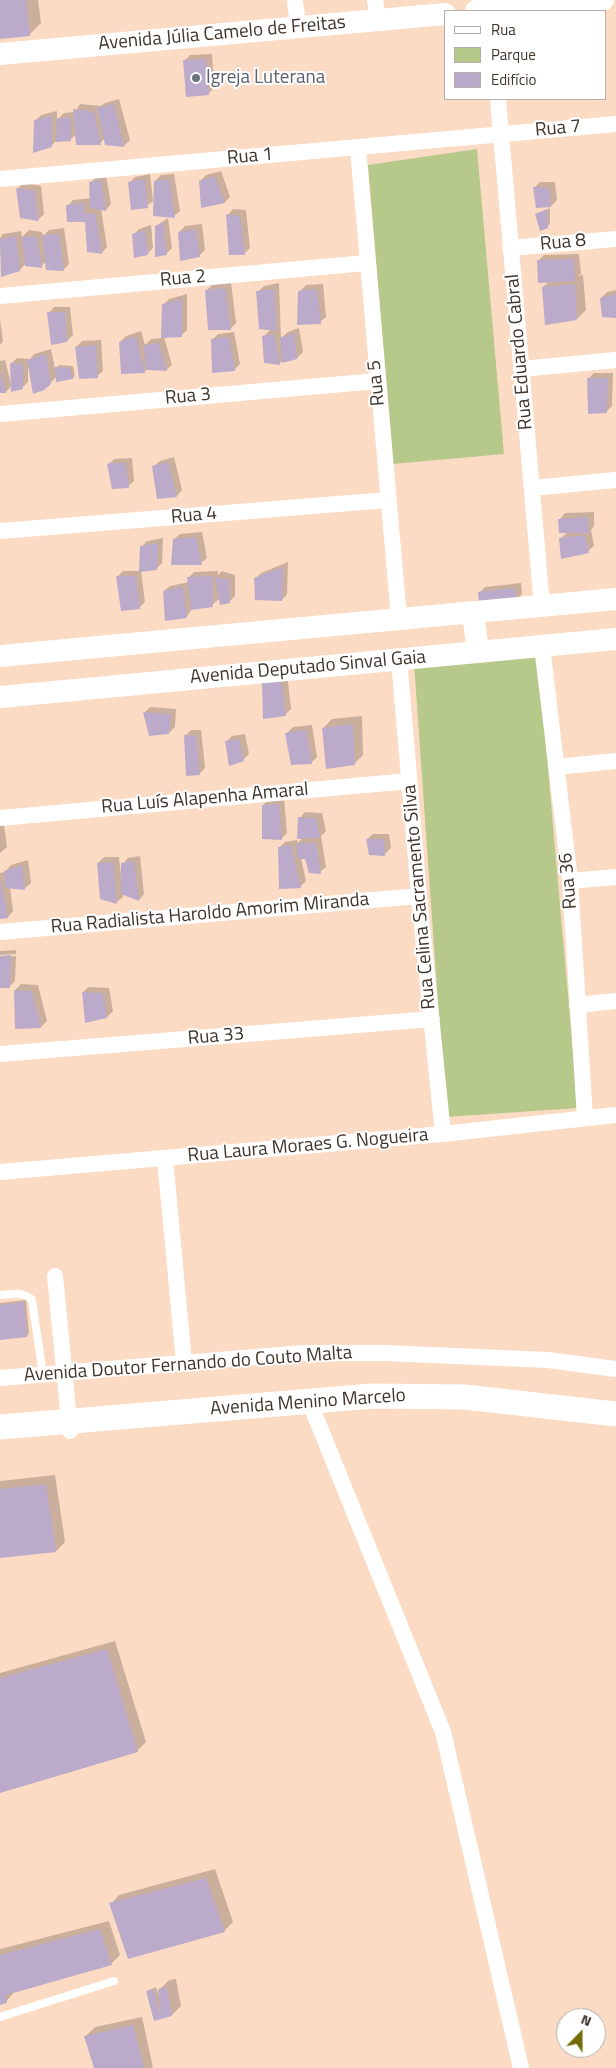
<!DOCTYPE html>
<html>
<head>
<meta charset="utf-8">
<style>
	body { margin:0 }
	#map { position:relative; width:616px; height:2068px; overflow:hidden; background:#fcdbc4; font-family:"Titillium Web",sans-serif }
	canvas { display:block }
	.legend { position:absolute; left:444px; top:10px; width:162px; height:90px; box-sizing:border-box; background:#fff; border:1px solid #b3aeaa; margin:0; padding:6px 9px; list-style:none; font-size:15px; color:#41352b }
	.legend li { display:flex; align-items:center; gap:10px; height:25px }
	.legend b { width:25px; border:1px solid #b3aeaa }
	.north { position:absolute; left:556px; top:2008px; width:50px; height:50px; box-sizing:border-box; background:#fff; border:1px solid #b3aeaa; border-radius:50%; rotate:22deg; font-size:14px; font-weight:700; line-height:20px; text-align:center; color:#41352b }
	.north::after { content:''; display:block; margin:auto; width:18px; height:22px; background:#726c09; clip-path:polygon(50% 0,100% 100%,50% 72%,0 100%) }
</style>
</head>
<body>
<div id="map">
<canvas width="616" height="2068"></canvas>
<ul class="legend">
<li><b style="height:6px;background:#fff"></b>Rua</li>
<li><b style="height:14px;background:#b7c98a"></b>Parque</li>
<li><b style="height:14px;background:#bbaaca"></b>Edifício</li>
</ul>
<div class="north">N</div>
</div>
<script>
const ctx = document.querySelector('canvas').getContext('2d');
ctx.lineJoin = 'round';
function fillPath(path, color) { ctx.fillStyle = color; ctx.fill(path, 'evenodd'); }
function strokePath(path, color, width, dash) { ctx.strokeStyle = color; ctx.lineWidth = width; ctx.lineCap = dash ? 'butt' : 'round'; ctx.setLineDash(dash || []); ctx.stroke(path); }
function drawText(font, color, halo, rows, align = 'center') {
  ctx.font = font + ' "Titillium Web",sans-serif'; ctx.lineWidth = 4; ctx.setLineDash([]); ctx.textBaseline = 'middle'; ctx.strokeStyle = halo; ctx.fillStyle = color; for (const [text, x, y, turn = 0] of rows) {
    ctx.save(); ctx.translate(x, y); ctx.rotate((+turn || 0) * Math.PI / 180); ctx.textAlign = isNaN(turn) ? turn : align; if (halo) ctx.strokeText(text, 0, 0); ctx.fillText(text, 0, 0); ctx.restore();
  }
}
fillPath(new Path2D(`
	M477,149L504,454L393,464L368,165Z
	M538,655L578,1108L446,1117L414,663Z`), '#b7c98a');
fillPath(new Path2D(`
	M0,0H38L41,23L29,35L0,37Z
	M212,54L214,88L208,94L184,61L190,55Z
	M119,99L130,140L124,146L106,144L105,138L100,143L76,134L70,140H57L51,146L35,121L41,115L57,111V120L64,113L75,112L80,104L101,106L105,103Z
	M221,171L230,197L225,202L200,181L206,175Z
	M150,174L153,201L147,206L129,183L135,177Z
	M174,174L180,211L174,216L155,181L161,175Z
	M106,175L111,204L106,210L101,209L107,247L102,253L86,221L68,220L66,208L73,200L91,198L90,183L96,177Z
	M540,182H555L557,200L551,206L534,188Z
	M23,183L41,186L44,214L38,220L21,217L17,189Z
	M550,208V224L548,226L536,215Z
	M233,209L246,210L250,248L244,254L228,215Z
	M168,218L172,248L166,254L156,226Z
	M202,224L205,250L199,256L179,232L185,226Z
	M151,225L153,248L147,254L133,235L139,229Z
	M64,228L69,264L63,270L46,261L41,267L26,263L20,270L2,275L0,238L3,234L21,231L22,237L29,230L42,232L43,236L49,230Z
	M579,254L581,274L578,276L583,275L586,310L577,319L543,287L549,281L538,261L544,255Z
	M231,282L236,323L230,329L206,291L212,285Z
	M279,283L281,338L288,332L299,328L303,352L297,358L283,360L279,364L264,336L271,329L258,292L264,286Z
	M323,284L326,317L320,322L300,291L306,285Z
	M616,290V316L601,298L607,292Z
	M187,294V330L181,336L164,337L172,365L166,370L147,369L144,372L120,342L126,336L141,331L145,345L151,339L162,338L163,305L169,299Z
	M54,307H70L73,335L67,341L49,313Z
	M0,320L3,341L0,345Z
	M234,332L240,364L234,370L212,340L218,334Z
	M101,340L103,371L97,376L76,347L82,341Z
	M51,349L55,369L59,365L73,366L75,376L73,378L57,381V376L44,389L28,365V382L22,388L12,385L6,392H0V361L5,360L11,384V364L17,358L30,359L34,354Z
	M594,373H613L612,406L606,412L588,379Z
	M174,457L182,490L177,496L154,466L160,461Z
	M132,458L134,481L128,486L108,465L114,459Z
	M594,512V526L591,530L594,546L588,551L560,539L568,532L560,519L565,513Z
	M202,532L207,558L201,563L174,539L180,534Z
	M163,538L162,563L156,569L141,571L145,602L139,608L117,577L123,571H141V547L147,541Z
	M288,562L287,594L282,600L255,579L261,573Z
	M218,571V575L222,571L235,575V596L229,602L220,598L212,605L192,609L187,616L164,591L170,586L189,582L188,578L194,572Z
	M521,583L522,594L516,600L479,593L485,587Z
	M287,673L291,709L285,715L264,684Z
	M150,707L176,709L175,727L169,733L144,713Z
	M362,716L363,755L354,764L323,728L332,719Z
	M312,725L317,757L311,763L287,733L293,727Z
	M191,730H201L205,768L199,774L185,736Z
	M245,734L249,754L244,759L226,742L232,736Z
	M284,798L287,833L281,839L263,805L269,799Z
	M305,812L322,813L326,831L321,836L326,867L320,872L306,858H301L306,881L301,886L281,888L279,848L285,842L297,840L298,843L303,837L300,818Z
	M3,817L7,847L0,853V818Z
	M373,834H389L391,848L385,854L367,839Z
	M140,856L144,894L139,900L122,893L123,897L117,902L101,898L98,863L104,857H119L121,876H122L123,864L128,858Z
	M28,860L31,883L25,888L10,887L13,911L8,917L0,918V873L5,872L11,865Z
	M16,950V954L0,955V951Z
	M16,956L15,981L9,987H0V958Z
	M21,984L38,985L47,1021L41,1027L16,1028L15,990Z
	M89,987L109,988L113,1011L107,1017L83,992Z
	M26,1300L29,1333L27,1336L0,1338V1303Z
	M55,1475L65,1542L56,1551L0,1557V1481Z
	M115,1641L146,1742L137,1751L0,1792V1673Z
	M215,1869L233,1922L224,1931L111,1904L119,1895Z
	M109,1921L120,1955L111,1964L15,1991L6,2002L0,2003V1949Z
	M176,1979L181,2006L172,2015H162L154,2019L147,1991L156,1987L160,2000V1989L169,1980Z
	M142,2017L153,2068H95L86,2036L95,2027Z`), '#0003');
fillPath(new Path2D(`
	M0,0H26L30,36L0,39Z
	M206,59L209,95L186,97L183,60Z
	M114,104L124,147L105,145L97,108Z
	M73,109L94,112L101,145H76Z
	M52,116V147L33,153L34,120Z
	M57,118H71V141L56,142Z
	M215,176L225,203L201,208L199,181Z
	M145,179L148,208L131,210L128,182Z
	M169,179L175,218L153,216L154,181Z
	M101,180L106,211L90,208L89,182Z
	M533,187L549,188L551,207L536,208Z
	M16,188L35,191L38,221L20,218Z
	M84,203L85,214L95,213L102,254L87,252L85,222H67L66,205Z
	M547,209L548,228L540,231L535,214Z
	M226,214L240,216L245,255H229Z
	M163,223L167,255L155,257V226Z
	M196,229L200,257L180,261L178,232Z
	M145,230L148,255L134,258L132,234Z
	M59,234L64,271L46,270L42,235Z
	M16,236L20,271L1,277L0,239Z
	M22,236L37,237L42,268L25,266Z
	M574,259L575,281L538,283L537,260Z
	M575,284L577,320L545,325L542,287Z
	M225,288L231,330H208L205,290Z
	M274,289L277,331L259,329L256,291Z
	M317,289L321,324L297,325L298,291Z
	M616,294V318L602,317L600,298Z
	M182,299V337L161,338L162,304Z
	M47,312H65L67,342L51,345Z
	M294,333L297,359L282,363L280,338Z
	M274,334L280,365L264,363L262,336Z
	M136,336L145,373L121,374L119,342Z
	M229,337L235,371L212,373L211,339Z
	M159,343L167,371L146,370L144,345Z
	M96,345L98,378L79,379L75,347Z
	M46,354L51,384L44,390L33,394L27,360Z
	M10,363L23,364V389L11,392Z
	M55,367L70,368L73,379L56,382Z
	M1,371L6,393H0Z
	M587,378H608L607,413L588,414Z
	M168,462L177,497L157,499L152,466Z
	M110,463H126L129,488L112,489L107,464Z
	M588,517L589,533H559L558,519Z
	M585,535L589,553L561,559L559,538Z
	M196,537L202,565H171L173,539Z
	M158,543L157,570L139,572L140,546Z
	M283,567L282,601L255,600L254,578Z
	M116,576H136L140,609L121,611Z
	M213,576V607L191,610L187,577Z
	M215,577L229,580L230,603L220,605Z
	M183,587L187,618L165,621L163,591Z
	M515,588L517,601L479,605L478,592Z
	M281,678L286,716L263,719L262,683Z
	M143,712L171,714L169,734L149,736Z
	M353,724L355,765L326,769L322,728Z
	M306,730L312,764L291,765L285,733Z
	M184,735L196,736L200,775L186,776Z
	M239,739L244,761L229,766L225,741Z
	M279,804L282,840L262,839V805Z
	M298,817L316,818L320,838L297,839Z
	M366,839H384L385,856L369,855Z
	M296,843H316L321,874L309,873L305,859H298Z
	M291,845L301,888L279,889L278,847Z
	M134,861L139,901L121,894V863Z
	M113,862L117,904L100,899L97,863Z
	M22,865L25,890L6,888L4,871Z
	M0,877L8,918L0,919Z
	M11,955L10,988H0V956Z
	M14,990L32,991L41,1028L15,1029Z
	M82,992L103,993L107,1018L85,1023Z
	M24,1302L27,1337L0,1340V1305Z
	M46,1484L56,1552L0,1558V1489Z
	M107,1649L138,1752L0,1793V1678Z
	M206,1878L225,1932L128,1959L109,1903Z
	M100,1929L112,1965L6,1995L7,2003L0,2005V1955Z
	M167,1987L172,2016L154,2021L146,1991L153,1989L161,2017L158,1989Z
	M133,2025L144,2068H94L84,2036Z`), '#bbaaca');
strokePath(new Path2D(`
	M0,1295C12,1294 24,1291 32,1300L43,1375
	M0,2017L114,1981`), '#fff', 8);
strokePath(new Path2D(`
	M295,0L298,27
	M375,0L378,21
	M498,99L542,606
	M358,148L399,618
	M0,179L616,124
	M510,248L616,239
	M0,296L366,263
	M521,369L616,360
	M0,414L377,381
	M532,488L616,480
	M0,531L388,500
	M542,646L570,881L585,1118
	M399,659L419,896L443,1134
	M556,767L616,761
	M0,818L409,781
	M570,881L616,877
	M0,932L419,896
	M577,1005L616,1001
	M0,1054L432,1019
	M165,1159L184,1362
	M0,1172L443,1134L616,1115
	M55,1276L70,1431
	M0,1378L304,1353H385L548,1360L616,1369
	M314,1413L443,1732L521,2068`), '#fff', 16);
strokePath(new Path2D(`
	M476,11L603,0
	M0,54L445,14
	M473,613L478,652
	M0,656L616,599
	M0,697L616,639`), '#fff', 22);
strokePath(new Path2D(`
	M0,1427L373,1396L465,1397L616,1414`), '#fff', 25);
for (const [x, y, r, color] of [
	[196,78,5,"#6b7280"]
]) { const dot = new Path2D(); dot.arc(x, y, r, 0, 2 * Math.PI); ctx.fillStyle = color; ctx.fill(dot); strokePath(dot, '#fff', 2); }
drawText('19px', '#41352b', '#fff', [
	["Avenida Júlia Camelo de Freitas",222,34,-5],
	["Rua 7",558,129,-5],
	["Rua 1",250,157,-5],
	["Rua 8",563,243,-5],
	["Rua 2",183,279,-5],
	["Rua Eduardo Cabral",520,352,-95],
	["Rua 5",377,383,-95],
	["Rua 3",188,397,-5],
	["Rua 4",194,516,-5],
	["Avenida Deputado Sinval Gaia",308,668,-5],
	["Rua Luís Alapenha Amaral",205,799,-5],
	["Rua 36",569,881,-95],
	["Rua Celina Sacramento Silva",420,897,-95],
	["Rua Radialista Haroldo Amorim Miranda",210,914,-5],
	["Rua 33",216,1037,-5],
	["Rua Laura Moraes G. Nogueira",308,1146,-5],
	["Avenida Doutor Fernando do Couto Malta",188,1365,-4],
	["Avenida Menino Marcelo",308,1403,-4]
]);
drawText('19px', '#5b616d', '#fff', [
	["Igreja Luterana",206,78]
], 'left');
</script>
</body>
</html>
